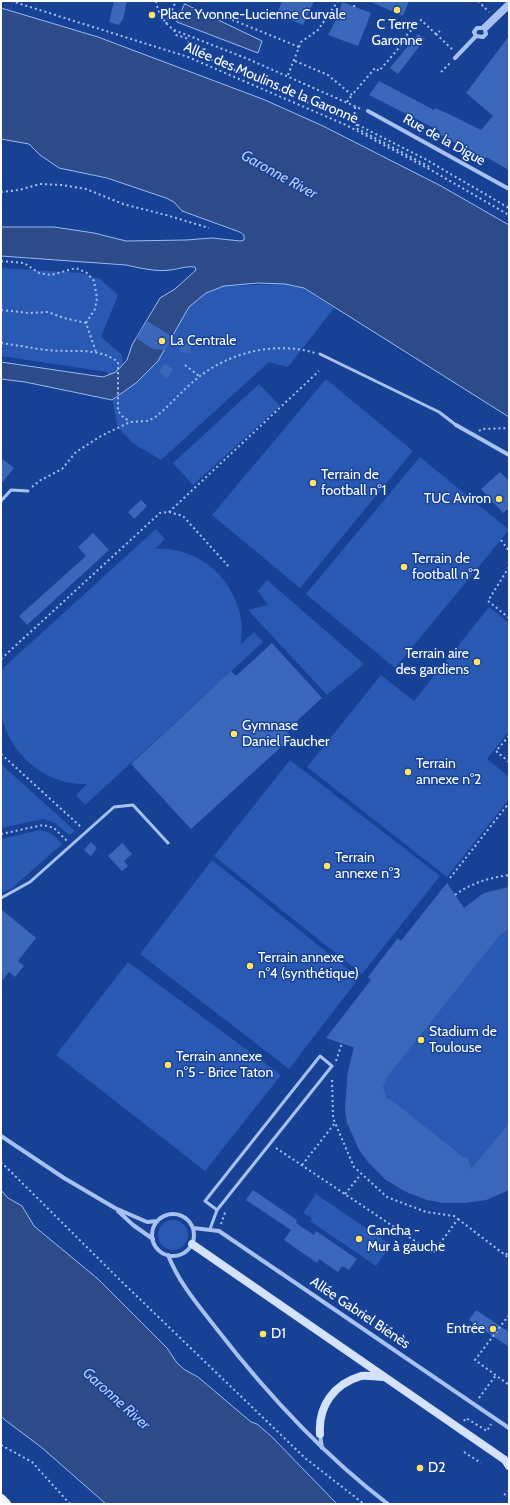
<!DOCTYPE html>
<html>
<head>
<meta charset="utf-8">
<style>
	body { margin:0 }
	#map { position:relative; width:510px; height:1505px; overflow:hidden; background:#174194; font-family:Cabin,sans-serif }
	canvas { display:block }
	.frame { position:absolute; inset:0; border:2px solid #fff; pointer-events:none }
</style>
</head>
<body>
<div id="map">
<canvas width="510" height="1505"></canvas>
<div class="frame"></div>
</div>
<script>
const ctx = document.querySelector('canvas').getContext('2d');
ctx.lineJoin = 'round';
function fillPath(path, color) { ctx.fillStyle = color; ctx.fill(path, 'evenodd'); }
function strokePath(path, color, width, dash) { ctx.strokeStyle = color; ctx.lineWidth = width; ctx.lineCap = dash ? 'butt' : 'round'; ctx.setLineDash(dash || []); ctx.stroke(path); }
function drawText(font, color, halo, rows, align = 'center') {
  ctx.font = font + ' Cabin,sans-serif'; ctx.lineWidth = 3; ctx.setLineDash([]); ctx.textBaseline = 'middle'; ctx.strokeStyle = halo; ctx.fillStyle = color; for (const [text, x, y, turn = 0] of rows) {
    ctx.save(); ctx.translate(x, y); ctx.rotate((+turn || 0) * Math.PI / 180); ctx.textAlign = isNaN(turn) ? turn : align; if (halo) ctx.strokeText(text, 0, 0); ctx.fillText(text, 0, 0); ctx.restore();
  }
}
fillPath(new Path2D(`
	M1,268L82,273L100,279L118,295L101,337L122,355L125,390L158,361L189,307L206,293L224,286L285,284L303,288L334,308L288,367L269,362L161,460L134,444L118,428L107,372L1,356Z
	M326,379L413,451L300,588L212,515Z
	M259,384L280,406L193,485L173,463Z
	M420,457L509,530L395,668L306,594Z
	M156,529L165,539L155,549C207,545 249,594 241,644L254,632L263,642L85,805L76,795L87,784C48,786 11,756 2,718C0,702 1,685 1,670Z
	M267,580L364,664L327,695L248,610L268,605L258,591Z
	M489,607L509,623V731L487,759L509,777V799L447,877L307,767L381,675L414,701Z
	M290,760L440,876L362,974L214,856Z
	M1,764L75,831L69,835L55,823L43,819L1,828Z
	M40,830L51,833L62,844L11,889L1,893V839Z
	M212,860L359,978L289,1069L140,954Z
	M447,883L464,908L484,893L509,887V1190L486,1200L464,1203H443L386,1180L369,1163L359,1150L345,1109L348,1071L355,1048L326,1038L371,980L368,977L398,938L401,941Z
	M128,962L281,1075L205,1171L56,1055Z
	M316,1194L391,1245L376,1266L310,1221L312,1218L303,1213Z
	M158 1235a15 15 0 1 1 30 0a15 15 0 1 1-30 0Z`), '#2a59b3');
const water = new Path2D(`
	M185,4L262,41L258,53L177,22Z
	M1,8L98,37L265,100L323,126L441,186L509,225V417L304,288L285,284L258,283L224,286L206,293L189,307L158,361L136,383L112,400L25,382L1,379V362L103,377L116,372L127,360L132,345L160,298L175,289L196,270L195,267C184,266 180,269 170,270C156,272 140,268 126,265L1,256V227H54L94,233L126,241L186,240L212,238L240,241L244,240C245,234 242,233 237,231L182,211L174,202L166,198L107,178L59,168L40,155L29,144L1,139Z
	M1,1190L8,1198L22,1206L34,1226L98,1279L167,1348L177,1363L185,1370L198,1377L251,1422L257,1424L272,1437L337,1504H106L41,1447L5,1420L1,1416Z`);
fillPath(water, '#2d4b89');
strokePath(water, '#99baf3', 1);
fillPath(new Path2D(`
	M114,1H127L123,19L119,25L109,22Z
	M282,1H314L303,25L277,14Z
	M369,1H409L403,16Z
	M342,2L371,13L358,46L328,35L338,16Z
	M418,34L425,39L398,74L390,68Z
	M509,36V170L486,157L485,159L439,134L440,131L369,95L379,81L434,110L435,108L449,114L481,130L493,116L466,93Z
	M147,321L173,337L165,350L153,349L136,338Z
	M181,343L191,344L190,353L180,352Z
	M165,364L173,369L167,378L159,372Z
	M1,458L14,468L1,484Z
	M500,472L509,481V508L503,513L481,489Z
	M141,500L147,506L134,519L128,512Z
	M93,533L109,550L27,625L19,616L86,556L78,547Z
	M272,643L322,698L286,731L292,737L191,829L131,764L231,671L236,676Z
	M91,842L97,848L91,856L84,850Z
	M122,843L132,854L124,861L128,866L122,871L108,856Z
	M447,883L464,908L484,893L509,887V928L499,936L387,1077L383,1087L387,1099H390L463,1157L468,1158L471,1169L509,1124V1190L486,1200L464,1203H443L427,1200L406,1192L386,1180L369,1163L359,1150L352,1134L347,1123L345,1109L348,1071L354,1047L326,1038L371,980L368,977L398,938L401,941Z
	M1,909L36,938L18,961L24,966L15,977L9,972L1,982Z
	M253,1190L297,1220L296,1223L314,1235L316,1231L357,1259L349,1270L342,1266L338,1272L319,1259L317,1263L284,1240L291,1230L246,1200Z
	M476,1310L509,1332V1347L469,1320Z`), '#3b67ba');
strokePath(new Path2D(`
	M11,1L188,57L346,125L431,170L509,215
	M156,1C158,13 164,23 174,30L248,59L361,109
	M478,1L489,12
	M354,7L355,1
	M223,16L299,47
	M166,24L176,1
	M174,30L176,35L186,38L194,52L354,123
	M436,34L453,50
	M295,61L328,75L352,95L375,68L379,71L404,42L402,40L421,20L436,34L440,31
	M441,72L450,63
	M288,75L301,42L318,30L338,1
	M347,102L352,95
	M355,107L354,123L425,159L509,208
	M357,124L356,128L428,166L430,169
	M1,192L19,190L40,184L62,185L86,189L123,204L166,215L209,228
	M1,261L24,263L39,273L51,275L76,268L87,273L94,281L97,298L95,309L86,323
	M1,310L29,313L48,312L64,318L86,323L96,352
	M1,343C16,345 31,348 47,350C72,353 97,346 118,362V411L122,416L130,422
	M185,365L199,376
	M479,431L482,429L509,428
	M32,487L39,481L62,469L76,452L101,436L130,422L147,421L154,418C170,406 183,389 199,377C230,352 277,341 315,353
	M169,512L319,371
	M501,540L509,551
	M509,567L488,601L509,618
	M1,659L160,513L169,512L183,516L229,567
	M509,736L496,751L509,762
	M1,754L81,827
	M1,834L43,825L54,828L67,841
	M450,878L509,803
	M455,895C471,883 489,878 509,875
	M336,1061L342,1043
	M276,1148L433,1253L458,1219L454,1216L426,1212L387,1197L354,1167L333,1118L332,1077
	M1,1162L120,1280L305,1458L364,1504
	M302,1165L335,1123
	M345,1194L361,1174
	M458,1219L509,1258
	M221,1224L226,1210
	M506,1255L509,1251
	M509,1315L475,1360L509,1385
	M479,1398L496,1375
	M464,1421L466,1418L487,1431L491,1424
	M1,1445L32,1462L70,1504
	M464,1452L481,1463
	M504,1495L509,1491`), '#a7c1f1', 2, [2, 3]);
strokePath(new Path2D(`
	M320,354L439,412L456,425
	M1,501L11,490L28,491
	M1,898L30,882L114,807L133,805L168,843
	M210,1229L217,1210L332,1066L320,1056L205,1201L217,1210`), '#a7c1f1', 3);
strokePath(new Path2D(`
	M476,36L474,32L477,28H482L509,2
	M476,36L483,37L486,34L485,30L509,7
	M455,58L476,36
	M368,111L509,189
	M456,425L509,455
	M1,1136L64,1178L115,1208L147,1222L157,1221
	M118,1211L133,1225L153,1239
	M152 1235a21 21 0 1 1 42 0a21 21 0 1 1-42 0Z
	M193,1228L219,1231L509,1428
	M168,1255C179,1283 198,1305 216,1328C267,1394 322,1454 388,1504
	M320,1434L322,1448`), '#a7c1f1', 4);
strokePath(new Path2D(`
	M192,1244L505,1460L509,1466
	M320,1434C318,1406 334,1384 361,1376C368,1375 376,1377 383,1377`), '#d5e2fb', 8);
strokePath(new Path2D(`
	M1,1499L6,1504`), '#f1f5ff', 10);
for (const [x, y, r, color] of [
	[397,10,4,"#ffe267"],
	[152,15,4,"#ffe267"],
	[162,341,4,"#ffe267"],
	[313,483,4,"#ffe267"],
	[499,499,4,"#ffe267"],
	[404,567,4,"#ffe267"],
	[477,662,4,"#ffe267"],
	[234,734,4,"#ffe267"],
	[408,772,4,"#ffe267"],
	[327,866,4,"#ffe267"],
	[250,966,4,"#ffe267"],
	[421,1040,4,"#ffe267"],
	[168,1065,4,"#ffe267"],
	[359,1239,4,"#ffe267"],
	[493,1329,4,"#ffe267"],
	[263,1334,4,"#ffe267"],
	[420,1468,4,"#ffe267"]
]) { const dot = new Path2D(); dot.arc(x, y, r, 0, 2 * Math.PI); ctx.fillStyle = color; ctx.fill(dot); strokePath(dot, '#174194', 1.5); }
drawText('14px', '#fff', '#174194', [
	["Place Yvonne-Lucienne Curvale",160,15],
	["C Terre",397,25,"center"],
	["Garonne",397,41,"center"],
	["La Centrale",170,341],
	["Terrain de",321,475],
	["football n°1",321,491],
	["TUC Aviron",491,499,"right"],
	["Terrain de",412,559],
	["football n°2",412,575],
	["Terrain aire",469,654,"right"],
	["des gardiens",469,670,"right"],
	["Gymnase",242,726],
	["Daniel Faucher",242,742],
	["Terrain",416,764],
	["annexe n°2",416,780],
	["Terrain",335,858],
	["annexe n°3",335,874],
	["Terrain annexe",258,958],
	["n°4 (synthétique)",258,974],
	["Stadium de",429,1032],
	["Toulouse",429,1048],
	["Terrain annexe",176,1057],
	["n°5 - Brice Taton",176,1073],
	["Cancha -",367,1231],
	["Mur à gauche",367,1247],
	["Entrée",485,1329,"right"],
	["D1",271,1334],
	["D2",428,1468]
], 'left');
drawText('14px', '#fff', '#174194', [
	["Allée des Moulins de la Garonne",271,83,23],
	["Rue de la Digue",444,140,29],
	["Allée Gabriel Biénès",360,1313,34]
]);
drawText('italic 15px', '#b3ccf8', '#174194', [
	["Garonne River",279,175,29],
	["Garonne River",116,1399,42]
]);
</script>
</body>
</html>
